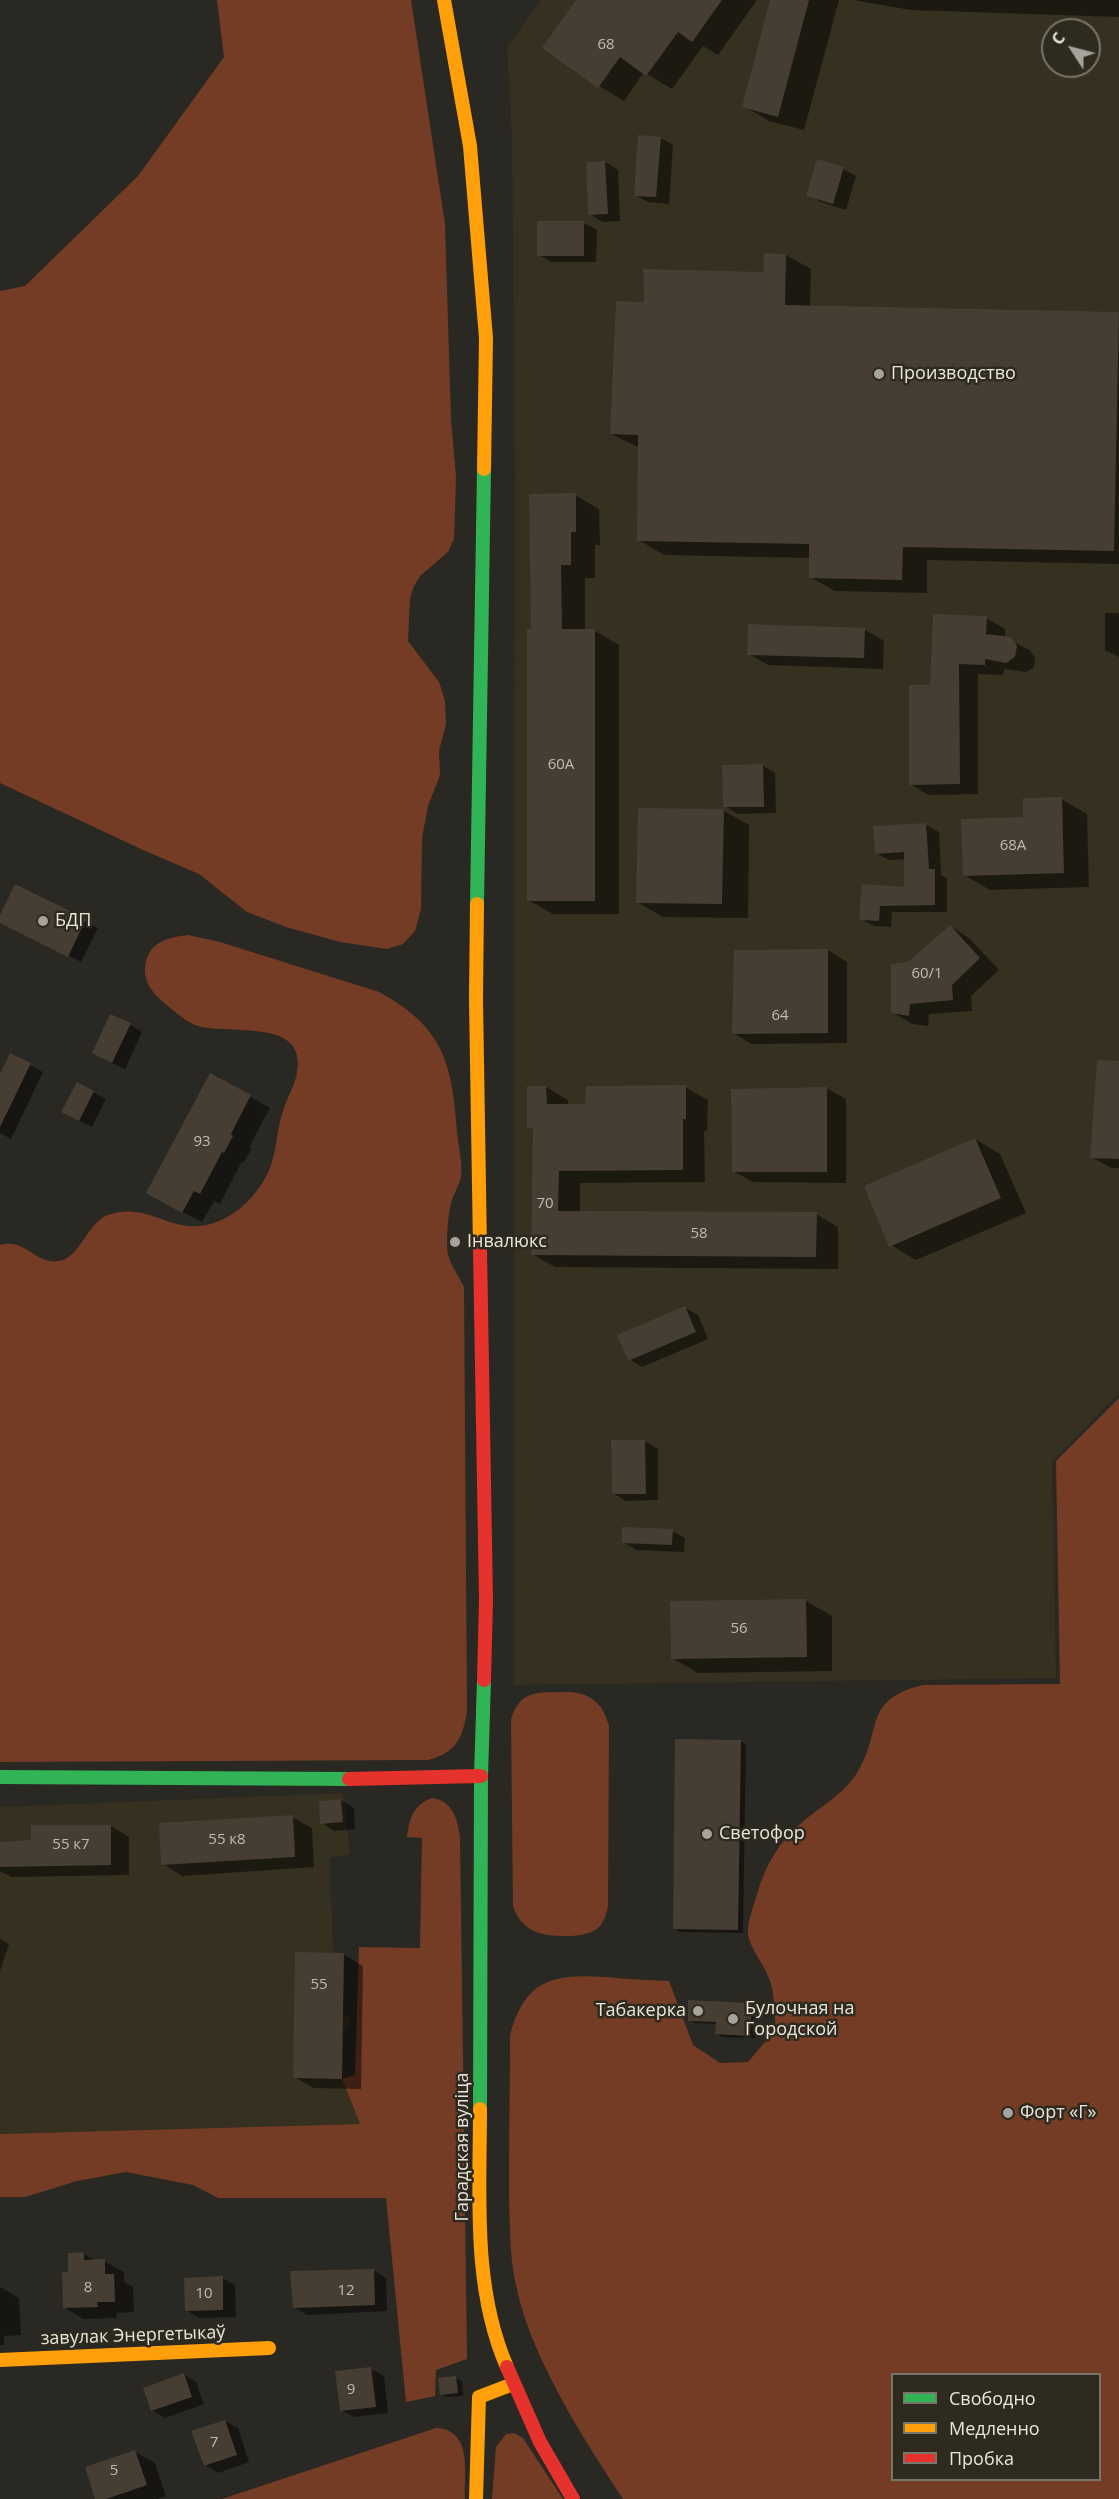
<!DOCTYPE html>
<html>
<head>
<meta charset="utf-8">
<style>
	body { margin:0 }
	#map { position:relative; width:1119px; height:2499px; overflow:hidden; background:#2a2822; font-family:"Open Sans",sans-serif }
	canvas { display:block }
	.legend { position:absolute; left:891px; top:2373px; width:210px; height:108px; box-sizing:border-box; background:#2e2a1e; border:2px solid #78756a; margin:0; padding:8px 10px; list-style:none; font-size:18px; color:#e8e5dd }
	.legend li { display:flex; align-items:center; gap:12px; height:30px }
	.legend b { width:30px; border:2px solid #78756a }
	.north { position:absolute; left:1041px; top:18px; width:60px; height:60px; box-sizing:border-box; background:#2e2a1e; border:2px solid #78756a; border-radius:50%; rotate:306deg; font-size:16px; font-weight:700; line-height:24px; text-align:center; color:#e8e5dd }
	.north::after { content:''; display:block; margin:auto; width:21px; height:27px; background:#a6a39c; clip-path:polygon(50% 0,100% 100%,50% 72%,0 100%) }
</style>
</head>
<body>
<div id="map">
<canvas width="1119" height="2499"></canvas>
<ul class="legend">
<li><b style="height:8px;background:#30b455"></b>Свободно</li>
<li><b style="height:8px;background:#ff9f0a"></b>Медленно</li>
<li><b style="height:8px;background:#e5322d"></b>Пробка</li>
</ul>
<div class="north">С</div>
</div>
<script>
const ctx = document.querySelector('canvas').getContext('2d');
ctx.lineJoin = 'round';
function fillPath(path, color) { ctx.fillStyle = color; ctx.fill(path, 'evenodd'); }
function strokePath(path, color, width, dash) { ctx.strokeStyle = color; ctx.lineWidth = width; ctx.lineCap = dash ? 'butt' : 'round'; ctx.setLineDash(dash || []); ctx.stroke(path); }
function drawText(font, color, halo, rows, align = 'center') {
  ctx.font = font + ' "Open Sans",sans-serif'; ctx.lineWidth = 5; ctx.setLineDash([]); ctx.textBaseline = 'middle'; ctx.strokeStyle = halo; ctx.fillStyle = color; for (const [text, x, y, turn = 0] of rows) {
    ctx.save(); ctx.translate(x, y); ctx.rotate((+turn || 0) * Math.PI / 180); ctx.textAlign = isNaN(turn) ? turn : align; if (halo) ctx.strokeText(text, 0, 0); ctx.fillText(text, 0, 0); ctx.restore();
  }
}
fillPath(new Path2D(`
	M541,0H1119V1393L1052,1462L1056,1678L514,1685L515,463L512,137L507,47ZM1053,30H1089V66H1053Z
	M343,1793L350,1854L330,1858L333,1952L344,1953L343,2016H351L350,2029H343L342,2079L360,2124L0,2134V1807Z`), '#35301f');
fillPath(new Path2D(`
	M217,0H411L445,224L451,419L456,477L454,539L448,552L420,576L414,586L410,598L408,641L439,682L445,701L446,724L439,751L440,775L428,806L422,838L421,909L415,931L403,944L387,949L340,942L286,927L247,912L199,874L143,850L0,783V291L25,286L138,176L224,57Z
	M188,935L220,942L379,992C443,1027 452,1062 457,1131C458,1145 463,1163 461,1177C459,1186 453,1195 451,1203C448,1213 446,1244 448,1254C450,1264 459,1277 464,1287L467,1712C462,1739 456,1753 428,1760L0,1762V1245C26,1238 35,1265 59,1261C82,1257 87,1220 111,1214C148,1204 166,1229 199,1226C231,1224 261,1194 271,1165C277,1147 277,1128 283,1111C289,1092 301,1077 297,1056C291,1020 220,1035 195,1025C183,1020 172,1009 162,1001C150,991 142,977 146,962C150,941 171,937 188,935Z
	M1119,1398V2499H623C583,2438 530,2356 516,2285C509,2254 510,2221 509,2190C509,2138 510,2087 510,2035C525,1980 552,1974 604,1977C625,1979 647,1980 669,1981L693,2045L720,2063L748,2062L776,2029C774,2014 775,1998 771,1984C767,1968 750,1949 748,1934C747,1922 754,1905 757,1894C765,1867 778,1843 799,1825C819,1807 842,1796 857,1773C884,1730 861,1700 923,1685L1060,1684L1056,1461ZM892,2374H1100V2480H892Z
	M570,1692C592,1694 603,1704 609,1726L608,1907C606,1915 604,1922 598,1928C589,1935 577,1936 566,1936C541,1936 523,1932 513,1907L511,1720C520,1687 541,1693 570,1692Z
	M433,1798C453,1802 457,1818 460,1836L467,2359L436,2370L435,2396L406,2402L386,2198H218L193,2185L126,2172L77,2181L25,2197H0V2134L360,2124L342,2079L355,2075L359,1947L420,1948L422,1838L407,1837C409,1819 414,1803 433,1798Z
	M436,2428C473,2430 464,2472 465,2499H222Z
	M514,2433L523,2438L563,2499H492L496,2447L506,2434Z`), '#753c25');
fillPath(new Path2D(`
	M578,0H757L718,55L703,46L672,89L644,72L624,101L599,86Z
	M772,0H839L804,130L769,121L744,106Z
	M853,0H1119V17L911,10Z
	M660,138L673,145L669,204L648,202L635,195Z
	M605,162L618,170L620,221L603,222L590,214Z
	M843,169L856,176L846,210L821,202L808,195Z
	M584,223L597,230L596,262H551L539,255Z
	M786,255L811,269L810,307L1119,314V564L927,560V593L835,591L810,577V558L664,555L639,540L640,448L611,434L646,304L765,273Z
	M575,495L599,509L600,545H595V578H585V631H595L619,645V914H553L528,900L532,631Z
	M1105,613H1119V657L1105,650Z
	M986,618L1005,629V638L1030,650L1035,658L1034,667L1026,672L1004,669L1003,675L978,674V794L929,795L910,784L931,686Z
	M865,630L884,641L883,669L768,665L749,654Z
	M762,765L775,773L776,813L737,814L725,806Z
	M1061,799L1087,814L1089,887L990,890L964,875Z
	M724,811L749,825L748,918L663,917L637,902Z
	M926,825L939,832L941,875L947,878V912H892L891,927L874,926L861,919L906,888L905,859L889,860L876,853L875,827Z
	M16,886L98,928L81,962L0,922Z
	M950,926L969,938L999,970L971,996L972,1011L929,1014L928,1026L912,1024L892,1012L909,963Z
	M828,950L847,962V1043L752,1044L733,1033L735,951Z
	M130,1025L142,1032L125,1069L106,1060Z
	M1119,1063V1168H1111L1092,1157Z
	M30,1065L43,1072L11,1139L0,1133V1077Z
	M211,1075L270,1108L249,1147L252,1148L244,1162L242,1161L220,1204L214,1201L202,1222L167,1204Z
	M529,1087H546L568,1100V1106H587L685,1087L708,1100L707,1131H704L705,1182L580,1183V1212L816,1214L838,1227V1269L555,1267L532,1254L535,1130L529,1127Z
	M826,1088L846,1099V1183L753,1182L733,1171Z
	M93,1092L106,1099L92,1127L76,1119Z
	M975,1139L1000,1154L1026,1213L916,1260L891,1245Z
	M685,1308L698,1315L708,1339L642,1367L629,1359Z
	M645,1441L658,1449V1500L626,1501L613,1493V1442Z
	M672,1531L685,1538L684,1552L636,1550L623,1542Z
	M806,1601L832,1616V1671L698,1673L672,1658V1602Z
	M740,1741L746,1744L743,1933L680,1932L674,1928Z
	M341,1800L354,1808L355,1829L334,1831L322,1823Z
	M292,1817L312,1828L314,1867L182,1876L163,1864Z
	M111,1826L129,1837V1875L11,1877L0,1871V1844L33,1841Z
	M0,1939L9,1944L0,1971Z
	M343,1954L363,1966L361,2089L314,2088L294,2077Z
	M751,2005L757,2008L756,2038L722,2037L717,2033V2024L695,2023L689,2020Z
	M84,2254L96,2261H104L124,2272V2282L133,2287L134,2312L116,2313L117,2318L83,2319L64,2307Z
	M373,2270L386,2278L387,2311L307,2315L294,2307Z
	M222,2278L235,2285L236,2317L199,2318L186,2310Z
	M0,2287L19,2298L21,2335L4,2336V2345H0Z
	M371,2369L384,2376L388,2413L354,2417L341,2410Z
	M184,2375L196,2382L204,2404L165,2418L152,2410Z
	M456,2378L462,2381L463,2396L447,2397L441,2394Z
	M225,2421L238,2428L249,2462L218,2473L205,2465Z
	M135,2452L155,2463L166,2496L157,2499H97Z`), '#0007');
fillPath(new Path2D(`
	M576,0H722L692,42L678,32L646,76L620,57L598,88L542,48Z
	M770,0H809L778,117L742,107Z
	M638,135L661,137L656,197L634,196Z
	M817,159L844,167L833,204L806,196Z
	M605,161L608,214L588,215L586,162Z
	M537,221H584V256H537Z
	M764,253L786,254L785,305L1119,312L1114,551L903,547L902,580L809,578V544L637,541L638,435L610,434L616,301L644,302L643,269L763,272Z
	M576,493V532H571V565H561L562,629H595V901H527V629H531L529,494Z
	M933,614L987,616L986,634L1011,637L1017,646L1015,657L1006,663L985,659V665L959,664L960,784L909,785V685H930Z
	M748,624L865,628L864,658L747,655Z
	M763,764L764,807H723L722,765Z
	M1062,797L1064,873L963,876L961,819L1023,817V798Z
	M638,808L724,809L722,904L636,903Z
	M926,823L929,869H935V905L880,906L879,921L859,920L862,884L904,887V852L875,854L873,826Z
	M15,884L86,919L68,957L0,923V915Z
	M950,925L980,958L952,985L953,1000L910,1004L909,1016L891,1013V964L908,962Z
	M828,949V1033L732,1034L734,950Z
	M110,1014L131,1023L112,1063L92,1053Z
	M10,1053L31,1063L0,1127V1074Z
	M1097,1060L1119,1061V1159L1090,1158Z
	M210,1073L251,1095L231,1134L233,1136L224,1153L222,1152L200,1194L194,1191L182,1213L146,1193Z
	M77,1082L94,1091L79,1121L61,1112Z
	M686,1085V1119H683V1170L559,1171L558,1211L817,1212L816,1257L531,1255L533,1128H527V1086H546L547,1104H585L586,1086Z
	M827,1087V1172H732L731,1089Z
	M975,1138L1001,1198L889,1247L864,1186Z
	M685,1306L696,1332L628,1361L617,1335Z
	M611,1440H645L646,1494H612Z
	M622,1527L673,1529L672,1545L622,1543Z
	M806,1599L807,1657L671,1659L670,1601Z
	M675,1739L741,1740L738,1930L673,1929Z
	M341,1799L343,1822L320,1824L319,1801Z
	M293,1815L295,1857L161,1865L159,1823Z
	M31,1825H111V1865L0,1867V1842L31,1840Z
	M295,1952L344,1953L342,2079L293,2078Z
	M688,2000L752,2003L750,2036L715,2034L716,2022L688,2021Z
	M84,2252V2260L105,2259V2274H114L115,2302H97L98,2307L63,2308L62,2272H68V2253Z
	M374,2269L375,2305L293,2308L290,2271Z
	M223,2276V2310L185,2311L184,2278Z
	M371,2367L376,2407L340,2411L335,2371Z
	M184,2373L192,2397L151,2411L143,2388Z
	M456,2376L458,2393L440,2395L438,2378Z
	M225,2420L237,2455L204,2466L191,2431Z
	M135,2450L147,2485L106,2499H95L85,2467Z`), '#463e33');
strokePath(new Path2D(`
	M477,904L484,469
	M0,1777L349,1779
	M480,2109L481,1776L484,1680`), '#30b455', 14);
strokePath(new Path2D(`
	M444,0L470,146L486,338L484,469
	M477,904L476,999L480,1249
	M480,2109C480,2194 472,2287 507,2367
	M0,2360L269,2348
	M476,2499L479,2397L513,2384`), '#ff9f0a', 14);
strokePath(new Path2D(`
	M480,1249L486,1600L484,1680
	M349,1779L481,1776
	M507,2367L540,2442L573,2499`), '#e5322d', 14);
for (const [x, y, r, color] of [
	[879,374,6,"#a6a39c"],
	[43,921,6,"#a6a39c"],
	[455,1242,6,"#a6a39c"],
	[707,1834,6,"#a6a39c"],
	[698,2011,6,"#a6a39c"],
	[733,2019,6,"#a6a39c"],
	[1008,2113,6,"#a6a39c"]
]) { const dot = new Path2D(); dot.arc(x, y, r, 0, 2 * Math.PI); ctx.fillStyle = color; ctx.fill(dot); strokePath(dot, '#2e2a1e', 2); }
drawText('15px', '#c0bbb2', null, [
	["68",606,45],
	["60А",561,765],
	["68А",1013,846],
	["60/1",927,974],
	["64",780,1016],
	["93",202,1142],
	["70",545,1204],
	["58",699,1234],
	["56",739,1629],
	["55 к8",227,1840],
	["55 к7",71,1845],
	["55",319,1985],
	["8",88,2288],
	["12",346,2291],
	["10",204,2294],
	["9",351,2390],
	["7",214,2443],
	["5",114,2471]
]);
drawText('18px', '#e8e5dd', '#2e2a1e', [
	["Производство",891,374],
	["БДП",55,921],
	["Інвалюкс",467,1242],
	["Светофор",719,1834],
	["Булочная на",745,2009],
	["Городской",745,2030],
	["Табакерка",686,2011,"right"],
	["Форт «Г»",1020,2113]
], 'left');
drawText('18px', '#e8e5dd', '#2e2a1e', [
	["Гарадская вуліца",463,2147,-90],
	["завулак Энергетыкаў",133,2336,-2]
]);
</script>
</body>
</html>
